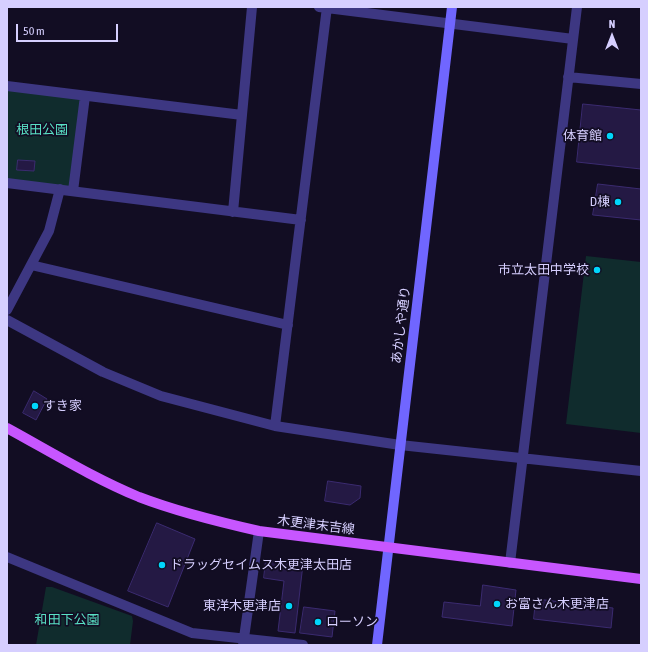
<!DOCTYPE html>
<html>
<head>
<meta charset="utf-8">
<style>
	body { margin:0 }
	#map { position:relative; width:648px; height:652px; overflow:hidden; background:#120d23; font-family:"Asap Condensed",sans-serif }
	canvas { display:block }
	.frame { position:absolute; inset:0; border:8px solid #d6cfff; pointer-events:none }
	.north { position:absolute; left:592px; top:16px; width:40px; height:40px; -webkit-text-stroke:3px #120d23; paint-order:stroke; rotate:0deg; font-size:11px; font-weight:700; line-height:16px; text-align:center; color:#d6cfff }
	.north::after { content:''; display:block; margin:auto; width:14px; height:18px; background:#d6cfff; clip-path:polygon(50% 0,100% 100%,50% 72%,0 100%) }
	.scale { position:absolute; left:16px; top:24px; width:102px; height:18px; box-sizing:border-box; border:2px solid #d6cfff; border-top:0; padding-left:5px; font-size:12px; line-height:14px; white-space:nowrap; color:#d6cfff; -webkit-text-stroke:3px #120d23; paint-order:stroke }
</style>
</head>
<body>
<div id="map">
<canvas width="648" height="652"></canvas>
<div class="frame"></div>
<div class="north">N</div>
<div class="scale">50 m</div>
</div>
<script>
const ctx = document.querySelector('canvas').getContext('2d');
ctx.lineJoin = 'round';
function fillPath(path, color) { ctx.fillStyle = color; ctx.fill(path, 'evenodd'); }
function strokePath(path, color, width, dash) { ctx.strokeStyle = color; ctx.lineWidth = width; ctx.lineCap = dash ? 'butt' : 'round'; ctx.setLineDash(dash || []); ctx.stroke(path); }
function drawText(font, color, halo, rows, align = 'center') {
  ctx.font = font + ' "Asap Condensed","Noto Sans JP",sans-serif'; ctx.lineWidth = 3.5; ctx.setLineDash([]); ctx.textBaseline = 'middle'; ctx.strokeStyle = halo; ctx.fillStyle = color; for (const [text, x, y, turn = 0] of rows) {
    ctx.save(); ctx.translate(x, y); ctx.rotate((+turn || 0) * Math.PI / 180); ctx.textAlign = isNaN(turn) ? turn : align; if (halo) ctx.strokeText(text, 0, 0); ctx.fillText(text, 0, 0); ctx.restore();
  }
}
fillPath(new Path2D(`
	M7,89L81,99L70,188L7,180Z
	M586,256L641,262V433L566,424Z
	M46,587H52L132,616L133,621L130,645H36Z`), '#102c2d');
const building = new Path2D(`
	M583,104L641,110V169L577,162Z
	M18,160L35,161L34,171L17,170Z
	M598,184L641,189V220L593,215Z
	M34,391L47,399L36,420L23,413Z
	M328,481L361,486L360,498L350,505L325,501Z
	M157,523L195,539L168,607L128,591Z
	M266,560L303,564L295,633L278,631L284,581L264,578Z
	M483,585L516,590L512,626L442,617L444,602L480,606Z
	M536,599L613,608L611,628L534,619Z
	M304,607L335,611L332,637L300,633Z`);
fillPath(building, '#241944');
strokePath(building, '#3b2b70', 1);
strokePath(new Path2D(`
	M319,7L573,39
	M568,77L641,84
	M7,86L242,115
	M7,183L301,220
	M73,191L85,96
	M233,212L252,7
	M31,265L288,325
	M7,310L49,231L60,189
	M7,320L103,372L161,396L275,426L400,445L641,471
	M275,426L327,7
	M7,557L192,633L303,645
	M510,563L577,7
	M243,645L259,531`), '#3d3782', 10);
strokePath(new Path2D(`
	M377,645L452,7`), '#7066ff', 10);
strokePath(new Path2D(`
	M7,428C51,452 93,478 139,497C178,512 219,522 259,531L641,579`), '#c756ff', 10);
for (const [x, y, r, color] of [
	[610,136,4,"#00d6fa"],
	[618,202,4,"#00d6fa"],
	[597,270,4,"#00d6fa"],
	[35,406,4,"#00d6fa"],
	[162,565,4,"#00d6fa"],
	[497,604,4,"#00d6fa"],
	[289,606,4,"#00d6fa"],
	[318,622,4,"#00d6fa"]
]) { const dot = new Path2D(); dot.arc(x, y, r, 0, 2 * Math.PI); ctx.fillStyle = color; ctx.fill(dot); strokePath(dot, '#120d23', 1.5); }
drawText('13px', '#59e1c5', '#120d23', [
	["根田公園",42,130],
	["和田下公園",67,620]
]);
drawText('13px', '#d6cfff', '#120d23', [
	["体育館",602,136],
	["D棟",610,202],
	["市立太田中学校",589,270],
	["すき家",43,406,"left"],
	["ドラッグセイムス木更津太田店",170,565,"left"],
	["お富さん木更津店",505,604,"left"],
	["東洋木更津店",281,606],
	["ローソン",326,622,"left"]
], 'right');
drawText('13px', '#d6cfff', '#120d23', [
	["あかしや通り",401,325,-83],
	["木更津末吉線",316,525,7]
]);
</script>
</body>
</html>
